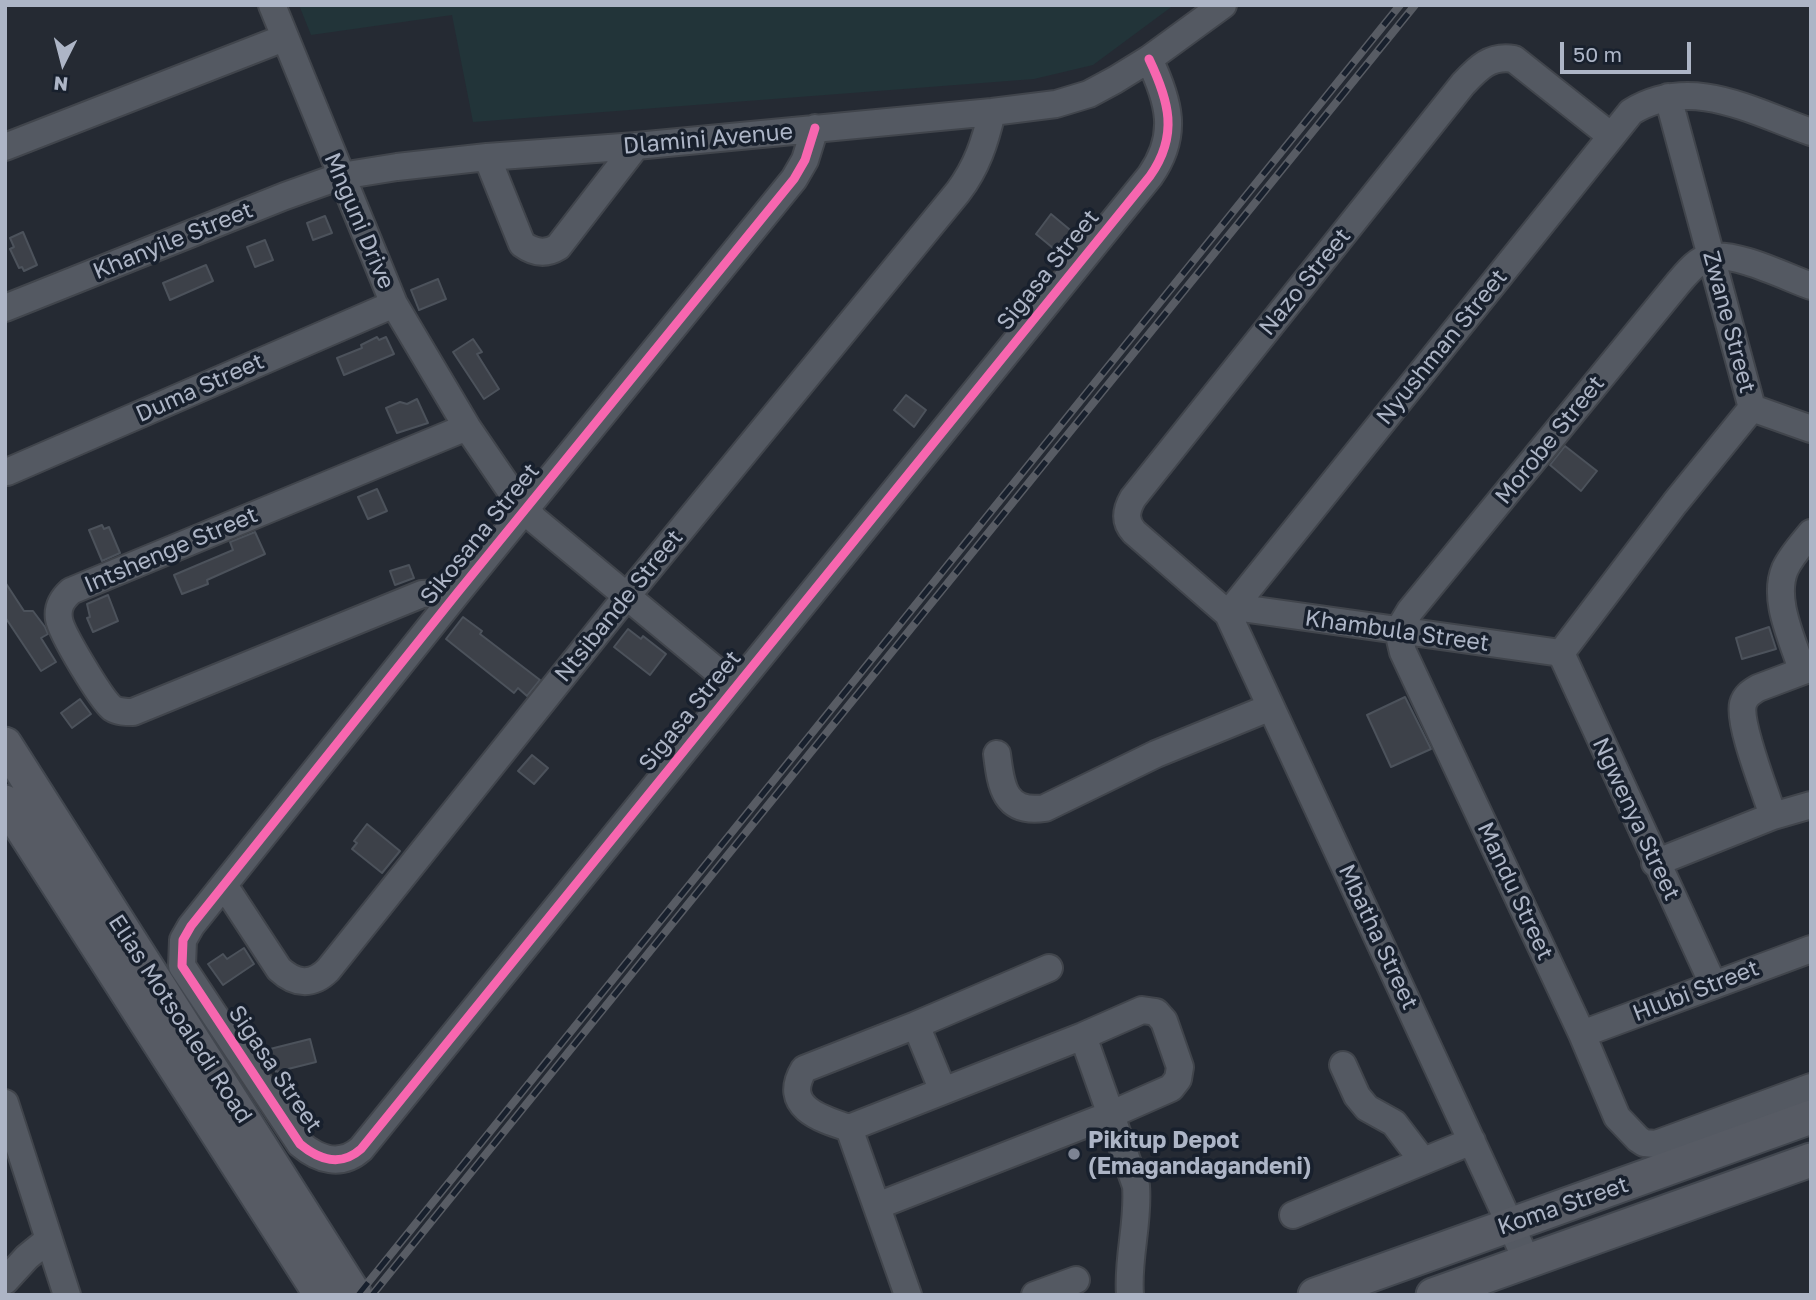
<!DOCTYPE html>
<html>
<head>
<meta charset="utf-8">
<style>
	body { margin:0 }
	#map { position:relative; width:1816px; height:1300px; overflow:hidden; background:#252a33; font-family:"Golos Text",sans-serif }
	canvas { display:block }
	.frame { position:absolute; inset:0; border:7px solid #adb5c6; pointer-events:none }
	.north { position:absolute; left:28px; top:28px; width:70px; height:70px; -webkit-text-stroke:5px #18202d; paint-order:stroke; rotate:186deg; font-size:19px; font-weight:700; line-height:28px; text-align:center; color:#adb5c6 }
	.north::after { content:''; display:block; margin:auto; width:24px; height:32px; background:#adb5c6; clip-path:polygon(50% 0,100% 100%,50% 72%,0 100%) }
	.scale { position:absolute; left:1560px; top:42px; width:131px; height:32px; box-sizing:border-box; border:4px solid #adb5c6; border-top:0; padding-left:9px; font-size:21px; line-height:24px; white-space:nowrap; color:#adb5c6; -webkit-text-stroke:5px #18202d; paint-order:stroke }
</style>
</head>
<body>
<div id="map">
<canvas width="1816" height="1300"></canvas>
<div class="frame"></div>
<div class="north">N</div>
<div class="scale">50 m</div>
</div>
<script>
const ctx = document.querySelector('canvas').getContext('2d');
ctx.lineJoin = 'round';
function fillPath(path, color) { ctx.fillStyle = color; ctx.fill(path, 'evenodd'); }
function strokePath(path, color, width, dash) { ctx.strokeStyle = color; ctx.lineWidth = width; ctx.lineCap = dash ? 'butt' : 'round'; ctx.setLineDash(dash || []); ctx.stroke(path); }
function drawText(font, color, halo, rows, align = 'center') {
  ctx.font = font + ' "Golos Text",sans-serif'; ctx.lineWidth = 7; ctx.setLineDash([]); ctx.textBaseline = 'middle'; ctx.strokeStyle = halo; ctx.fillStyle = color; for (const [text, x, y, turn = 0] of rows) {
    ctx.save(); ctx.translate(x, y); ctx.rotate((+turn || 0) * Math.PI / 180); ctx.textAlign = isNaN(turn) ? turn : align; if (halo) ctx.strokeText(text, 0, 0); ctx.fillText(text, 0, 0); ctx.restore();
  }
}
fillPath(new Path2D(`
	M299,5H1174L1093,65L1034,79L473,122L452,15L311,35Z`), '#223439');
const building = new Path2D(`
	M1051,214L1075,234L1059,253L1036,234Z
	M325,216L332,233L313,240L307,223Z
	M23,232L37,265L24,271L22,267L19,268L10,249L14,247L10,238Z
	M265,240L273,260L255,267L247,247Z
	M206,265L213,281L170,300L163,283Z
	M438,279L446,299L419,310L411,290Z
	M377,337L379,340L386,337L394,354L344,375L337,358L362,348L361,345Z
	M473,339L482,352L477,354L499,389L484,399L453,352Z
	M906,395L926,410L914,427L894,410Z
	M417,399L428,423L397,433L386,408L400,402L407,404Z
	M1565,446L1597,471L1581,491L1550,465Z
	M377,489L387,511L368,519L358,497Z
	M102,525L104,529L109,527L120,553L102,561L89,530Z
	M255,532L265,554L207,580L208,584L182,594L174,575L233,550L230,542Z
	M409,565L414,578L395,585L390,571Z
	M5,582L24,611H33L45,627L48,634L41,638L56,662L41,671L5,617Z
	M108,595L118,621L93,632L87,618L90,617L87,604Z
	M463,617L482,631L480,634L540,680L527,696L518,688L514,693L446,639Z
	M1769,627L1776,649L1742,659L1736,638Z
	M628,629L641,639L643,636L666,654L650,675L614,647Z
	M1405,697L1431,749L1391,767L1367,715Z
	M80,699L91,714L72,728L61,713Z
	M532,755L548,768L534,784L518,771Z
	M367,824L400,851L382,873L352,849L357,843L354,841Z
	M244,948L254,964L223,985L208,964L223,954L227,959Z
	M310,1039L316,1062L276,1072L270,1049Z`);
fillPath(building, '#3d4149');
strokePath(building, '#4c525b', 2);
const minor = new Path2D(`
	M272,5L394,304L467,427L510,490L535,520L735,686
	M1668,97L1752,408
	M815,128L805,160L794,179L458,592L191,926L183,940L182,966L300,1144C319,1160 341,1167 361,1149L1150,176C1179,135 1169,101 1149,59
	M5,147L284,38
	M487,157L522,244C533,252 545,255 558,247L636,146
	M1811,286C1786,277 1734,251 1709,257C1697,260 1687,273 1679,282L1410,611L1398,631L1403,652L1582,1034L1617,1117L1638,1139L1644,1143L1656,1144L1811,1087
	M5,308L285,196L341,176L397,167L487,157L636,146L992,112L1056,104L1089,94L1115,80L1149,59L1223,5
	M1752,408L1811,429
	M7,472L394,304
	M458,592L422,594L133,712C126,712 118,712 112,708C101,699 61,633 59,619C57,607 62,599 71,591L467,427
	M1234,607L1561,653
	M1228,614L1631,112C1691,75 1751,111 1811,132
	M1561,653L1713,984
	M1561,653L1675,503L1752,408
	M1802,670C1793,640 1772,600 1785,569C1791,556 1802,544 1811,533
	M997,754C1001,786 1004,814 1045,808L1156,754L1271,707
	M1773,816C1766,793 1738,724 1743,704C1745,696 1751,692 1758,688L1811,668
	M1655,863L1773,816L1811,805
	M224,885L279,969C295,984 312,986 328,970L626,597L958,192C977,167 985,142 992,112
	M1582,1034L1811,949
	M1083,1036L1136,1186C1139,1223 1127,1258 1130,1295
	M1343,1065L1357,1096L1367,1108L1394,1123L1423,1161
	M943,1091L916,1025L1049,968
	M5,1103L67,1295
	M849,1128C821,1119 781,1107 804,1069L916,1025
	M877,1206L1112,1114L1171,1088L1178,1079L1180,1067L1164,1021L1156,1012L1142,1010L1083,1036L849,1128L908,1295
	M1293,1215L1472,1141
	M1527,1261L1228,614L1134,532C1124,521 1126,510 1133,498L1463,84C1478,68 1490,55 1514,59L1611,136
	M5,1281L27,1257L48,1240
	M1035,1295L1076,1280`);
const major = new Path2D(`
	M5,744L355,1295
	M5,802L321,1295
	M1315,1295L1811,1117
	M1433,1295L1811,1160`);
strokePath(minor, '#41454c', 30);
strokePath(major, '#42474f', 37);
strokePath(minor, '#545962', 26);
strokePath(major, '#575b64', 33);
const rail = new Path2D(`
	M358,1295L1400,5
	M372,1295L1415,5`);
strokePath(rail, '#585c64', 8);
strokePath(rail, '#18202d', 5, [16]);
strokePath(new Path2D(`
	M815,128L805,160L794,179L458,592L191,926L183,940L182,966L300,1144C319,1160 341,1167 361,1149L1150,176C1179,135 1169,101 1149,59`), '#f766af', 9);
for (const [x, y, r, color] of [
	[1074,1154,7,"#7d8493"]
]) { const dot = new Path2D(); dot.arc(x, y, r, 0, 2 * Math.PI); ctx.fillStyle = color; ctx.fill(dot); strokePath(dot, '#18202d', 2.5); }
drawText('23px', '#adb5c6', '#18202d', [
	["Dlamini Avenue",708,139,-5],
	["Mnguni Drive",359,221,67],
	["Khanyile Street",173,241,-22],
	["Sigasa Street",1048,270,-51],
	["Nazo Street",1305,282,-51],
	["Zwane Street",1729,322,75],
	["Nyushman Street",1442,347,-51],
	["Duma Street",200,388,-24],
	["Morobe Street",1550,440,-51],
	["Sikosana Street",480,534,-51],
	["Intshenge Street",171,550,-23],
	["Ntsibande Street",619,606,-51],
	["Khambula Street",1397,631,8],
	["Sigasa Street",690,711,-51],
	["Ngwenya Street",1636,819,65],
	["Mandu Street",1515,891,65],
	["Mbatha Street",1378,937,65],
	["Hlubi Street",1696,991,-21],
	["Elias Motsoaledi Road",180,1019,57],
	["Sigasa Street",275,1069,56],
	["Koma Street",1563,1206,-19]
]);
drawText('bold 23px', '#adb5c6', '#18202d', [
	["Pikitup Depot",1088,1141],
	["(Emagandagandeni)",1088,1167]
], 'left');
</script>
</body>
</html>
